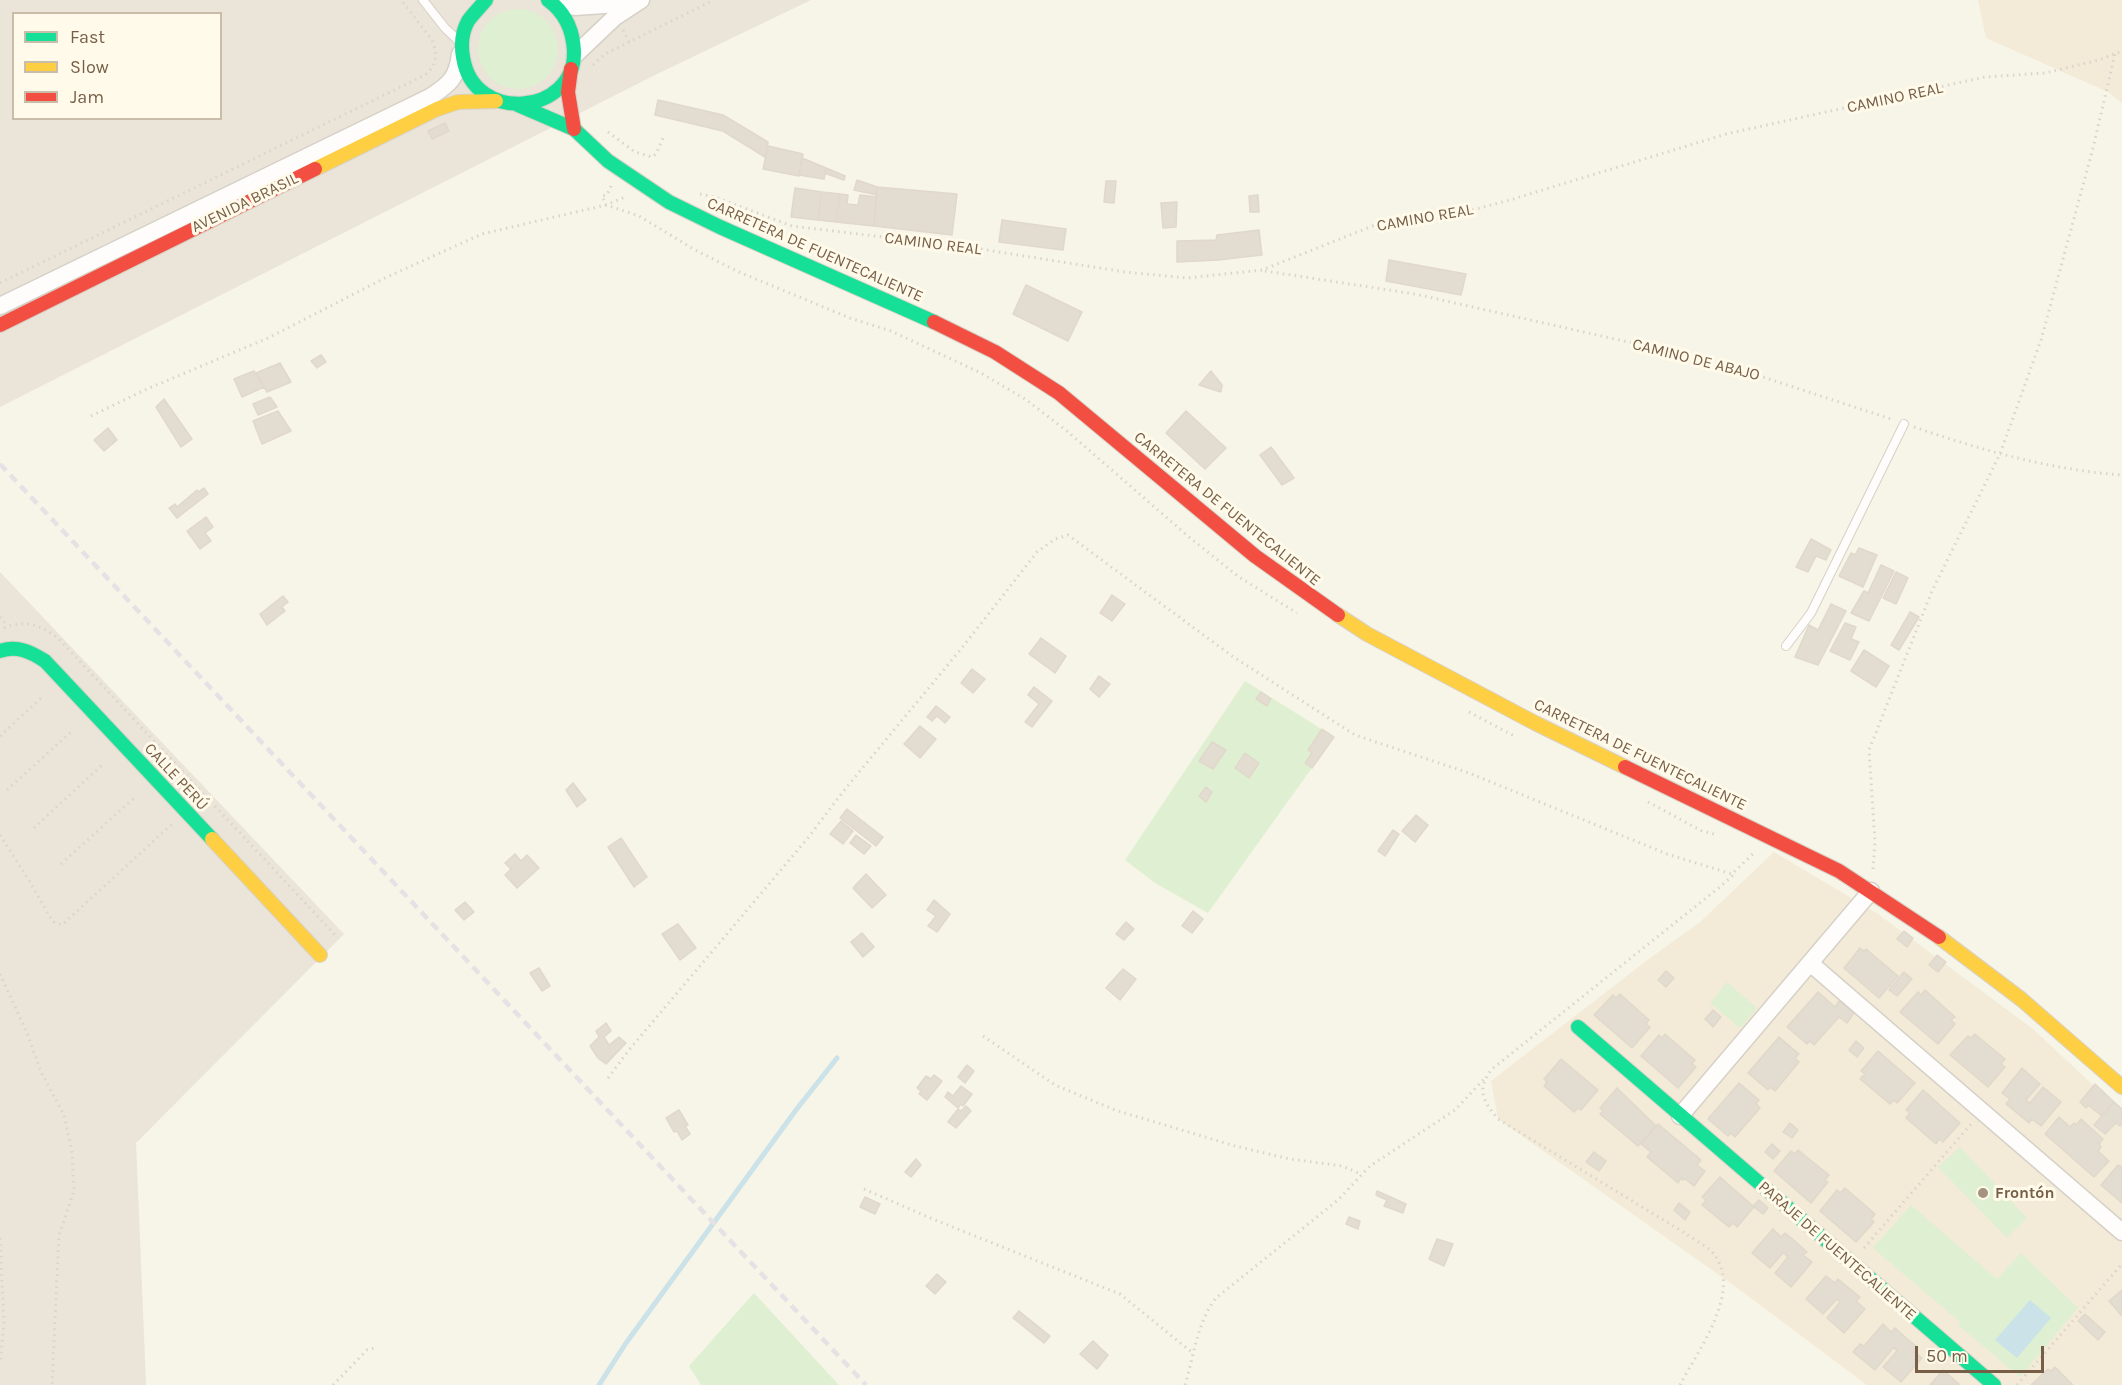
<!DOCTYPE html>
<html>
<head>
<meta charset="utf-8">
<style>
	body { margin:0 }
	#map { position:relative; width:2122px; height:1385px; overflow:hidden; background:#f7f4e8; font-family:Karla,sans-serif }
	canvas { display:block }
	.legend { position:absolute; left:12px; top:12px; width:210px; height:108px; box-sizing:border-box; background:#fffaea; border:2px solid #c9bca9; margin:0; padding:8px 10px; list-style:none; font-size:18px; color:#775f47 }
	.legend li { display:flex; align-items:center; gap:12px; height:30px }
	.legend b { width:30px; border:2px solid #c9bca9 }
	.scale { position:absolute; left:1915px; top:1346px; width:129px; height:27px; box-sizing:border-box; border:3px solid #775f47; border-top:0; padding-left:8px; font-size:18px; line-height:21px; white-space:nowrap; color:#775f47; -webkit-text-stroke:4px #fffaea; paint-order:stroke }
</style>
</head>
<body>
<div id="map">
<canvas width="2122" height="1385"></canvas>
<ul class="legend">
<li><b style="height:8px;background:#16e098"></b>Fast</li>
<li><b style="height:8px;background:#ffcf43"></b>Slow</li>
<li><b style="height:8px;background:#f24e42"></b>Jam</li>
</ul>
<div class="scale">50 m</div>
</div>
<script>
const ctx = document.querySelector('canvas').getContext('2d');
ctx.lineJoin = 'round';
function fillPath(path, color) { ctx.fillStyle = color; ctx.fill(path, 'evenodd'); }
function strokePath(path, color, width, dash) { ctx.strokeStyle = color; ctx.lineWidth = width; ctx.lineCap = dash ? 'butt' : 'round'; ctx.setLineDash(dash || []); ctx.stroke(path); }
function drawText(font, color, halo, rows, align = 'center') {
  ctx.font = font + ' Karla,sans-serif'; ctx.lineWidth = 6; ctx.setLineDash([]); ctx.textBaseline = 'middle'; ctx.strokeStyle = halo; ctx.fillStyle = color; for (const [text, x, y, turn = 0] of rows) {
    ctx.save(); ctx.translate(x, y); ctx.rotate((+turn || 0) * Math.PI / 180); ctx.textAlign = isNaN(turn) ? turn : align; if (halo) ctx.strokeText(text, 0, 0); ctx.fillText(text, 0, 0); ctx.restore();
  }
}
fillPath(new Path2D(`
	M1978,0H2122V103L2108,92L1986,38Z
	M1774,852L1878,914L2033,1029L2122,1112V1385H1867L1736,1287L1498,1119L1491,1081L1650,958L1699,923Z`), '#f3ebd8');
fillPath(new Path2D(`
	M0,0H811L653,76L0,407ZM14,14H220V118H14Z
	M0,572L344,934L136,1143L146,1385H0Z`), '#eae4d9');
fillPath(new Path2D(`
	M478 49a40 40 0 1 1 80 0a40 40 0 1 1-80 0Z
	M1245,681L1334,737L1208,913L1155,883L1125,860Z
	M1727,982L1757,1008L1740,1028L1710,1003Z
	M1960,1147L2027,1218L2007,1238L1938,1167Z
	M1911,1205L1997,1279L2021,1253L2078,1308L2020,1377L1958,1325L1960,1322L1873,1248Z
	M754,1293L839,1385H701L689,1366Z`), '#dff0d2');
fillPath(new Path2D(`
	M2030,1300L2051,1318L2017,1358L1995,1340Z`), '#cae2e8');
strokePath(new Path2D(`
	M599,1385L626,1343L796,1110L837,1058`), '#cae2e8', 5);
const building = new Path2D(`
	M658,100L723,115L768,142L765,157L723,131L655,115Z
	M445,123L449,131L432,139L428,131Z
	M768,146L803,154L799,176L763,169Z
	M802,158L826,168L824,179L799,175Z
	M826,168L845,176L844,180L824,173Z
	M857,180L877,187V195L854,190Z
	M1106,181H1116L1114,203L1104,202Z
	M877,187L957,194L952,235L874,226Z
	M795,188L822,192L818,220L791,217Z
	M822,192L840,194L836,222L818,220Z
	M840,194L848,195L847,204L858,205L860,195L876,197L874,226L836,222Z
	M1258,195L1259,212H1250L1249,196Z
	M1177,202L1176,227L1163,228L1161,203Z
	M1002,220L1066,229L1063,250L999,242Z
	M1259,230L1262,255L1218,260L1177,262V241L1216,240L1217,235Z
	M1389,260L1466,274L1461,295L1386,281Z
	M1026,285L1082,312L1068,341L1013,314Z
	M321,355L326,362L317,368L311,361Z
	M280,363L291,382L267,392L256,373Z
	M254,371L264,387L242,397L234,379Z
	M1211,371L1222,385L1221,392L1199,385Z
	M270,397L277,407L258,415L253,404Z
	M164,399L192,439L181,447L156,407Z
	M278,411L291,431L262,444L253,421Z
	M1186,411L1226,448L1205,469L1166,433Z
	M108,428L117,440L104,451L94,440Z
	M1271,447L1294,478L1282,485L1260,455Z
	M204,488L208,494L177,518L169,508L175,504L177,507L197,490L198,492Z
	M206,517L213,527L205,533L211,541L200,549L187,531Z
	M1811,539L1831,550L1826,560L1816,556L1808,572L1796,567Z
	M1859,548L1877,555L1863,587L1839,576L1851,553L1855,555Z
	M1881,565L1894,571L1869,621L1851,613L1864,591L1868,593Z
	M1896,572L1908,578L1896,604L1883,598Z
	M1112,595L1125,604L1112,621L1100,613Z
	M283,596L288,602L282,607L285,611L267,625L260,614Z
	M1831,604L1846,611L1818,665L1795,657L1809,625L1818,630Z
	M1910,612L1919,617L1899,650L1891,645Z
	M1845,623L1856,627L1851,639L1859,642L1850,660L1830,651Z
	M1041,638L1066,656L1055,673L1029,654Z
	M1864,650L1889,666L1876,687L1851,671Z
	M972,669L985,679L973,693L961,683Z
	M1099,676L1110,684L1099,697L1090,689Z
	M1034,687L1052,701L1032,727L1025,722L1039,704L1028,695Z
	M1261,692L1271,699L1267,706L1256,699Z
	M936,706L950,717L945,723L937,716L932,721L927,717Z
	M920,726L936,739L920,758L904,744Z
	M1322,729L1334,737L1312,768L1305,763L1312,753L1308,750Z
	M1212,742L1226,750L1213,769L1199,761Z
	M1245,753L1259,763L1249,778L1235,768Z
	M573,783L586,800L577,807L566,790Z
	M1206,787L1212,792L1206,802L1199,796Z
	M847,809L883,837L876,846L840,818Z
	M1416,815L1428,825L1415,842L1402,831Z
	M841,821L853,831L843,844L830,834Z
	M1393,830L1399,834L1385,856L1378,851Z
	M856,835L871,846L864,854L850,843Z
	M621,838L647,877L634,887L608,847Z
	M515,854L521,861L527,855L539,868L517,888L505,875L511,869L505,863Z
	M866,874L886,895L872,908L853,888Z
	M934,900L950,914L937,932L928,926L936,916L927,910Z
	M465,902L474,912L464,920L455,910Z
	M1193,911L1203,919L1192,933L1182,926Z
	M1126,922L1134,929L1124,940L1116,934Z
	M678,924L696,948L680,960L662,934Z
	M1904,931L1913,938L1907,947L1897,939Z
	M862,933L874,947L863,957L851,942Z
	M1860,948L1864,951L1866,949L1898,976L1879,998L1844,968Z
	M1937,955L1946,962L1938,972L1929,965Z
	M539,968L550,986L542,991L530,973Z
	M1123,969L1136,979L1120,1000L1106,988Z
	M1666,971L1674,978L1666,987L1658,980Z
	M1904,972L1912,979L1897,996L1889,990Z
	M1925,990L1955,1017L1951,1020L1955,1024L1938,1044L1900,1012L1918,992L1921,995Z
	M1818,992L1835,1007L1839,1001L1854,1013L1847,1023L1839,1017L1814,1045L1810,1041L1807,1044L1787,1027Z
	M1620,994L1649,1020L1646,1024L1650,1027L1632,1048L1594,1015L1613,995L1616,998Z
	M1713,1010L1721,1017L1713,1027L1705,1019Z
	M606,1023L611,1031L604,1037L609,1045L619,1037L626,1043L606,1064L598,1058L590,1046L599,1037L596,1031Z
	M1665,1034L1695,1060L1692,1064L1696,1067L1678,1088L1641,1056L1659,1035L1662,1038Z
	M1975,1034L2005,1059L2001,1064L2005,1067L1988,1087L1950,1055L1968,1036L1971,1038Z
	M1779,1037L1799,1054L1795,1058L1799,1062L1775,1091L1770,1087L1768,1090L1748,1073Z
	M1856,1041L1864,1048L1857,1057L1849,1050Z
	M1878,1051L1915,1083L1897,1103L1894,1100L1890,1104L1860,1079L1865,1074L1861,1071Z
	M1561,1059L1598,1090L1581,1110L1578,1108L1574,1112L1544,1086L1547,1082L1544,1079Z
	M967,1065L974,1071L965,1083L958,1077Z
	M2022,1068L2040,1084L2026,1100L2030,1103L2043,1087L2061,1102L2041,1126L2032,1119L2029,1123L2017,1113L2006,1104L2010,1099L2002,1093Z
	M934,1075L942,1081L927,1100L919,1094L921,1091L917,1088L926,1076L931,1079Z
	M1739,1083L1759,1100L1756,1103L1760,1108L1735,1137L1731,1133L1728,1136L1708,1119Z
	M2095,1084L2114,1102L2102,1116L2088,1105L2086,1108L2080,1102Z
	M961,1086L972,1094L963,1106L961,1104L958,1108L945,1097L948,1092L953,1096Z
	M1617,1088L1656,1126L1638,1146L1600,1114L1603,1111L1600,1108Z
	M1923,1090L1960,1123L1943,1142L1939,1139L1936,1144L1906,1118L1910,1113L1906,1110Z
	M2114,1102L2122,1109V1123L2120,1126L2116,1123L2105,1134L2094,1125Z
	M966,1106L971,1111L956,1128L948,1122L958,1109L961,1111Z
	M679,1110L688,1125L685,1126L690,1134L682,1140L677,1131L674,1132L666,1118Z
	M2059,1117L2070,1127L2074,1123L2076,1125L2081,1119L2103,1139L2099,1144L2101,1147L2098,1151L2109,1161L2094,1177L2045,1134Z
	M1790,1123L1798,1130L1792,1138L1783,1132Z
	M1658,1124L1701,1160L1697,1165L1705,1171L1694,1186L1685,1179L1683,1180L1681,1178L1678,1183L1647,1157L1651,1152L1641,1144Z
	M1772,1144L1780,1151L1773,1159L1765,1152Z
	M1798,1150L1829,1175L1825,1180L1828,1182L1811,1203L1774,1171L1791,1151L1795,1154Z
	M1594,1152L1606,1161L1599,1171L1586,1162Z
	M916,1159L921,1165L911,1177L905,1172Z
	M2118,1165L2122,1167V1203L2101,1185Z
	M1720,1177L1753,1206L1759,1200L1768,1208L1763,1214L1754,1207L1737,1227L1733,1223L1729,1227L1702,1205L1706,1200L1702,1197Z
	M1845,1188L1875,1214L1871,1219L1874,1222L1856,1242L1820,1211L1837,1190L1840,1193Z
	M1377,1191L1406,1204L1403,1213L1384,1206L1387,1200L1376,1195Z
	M865,1197L880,1204L875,1214L860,1207Z
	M1679,1203L1690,1212L1685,1220L1674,1210Z
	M1349,1217L1360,1221L1358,1229L1346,1224Z
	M1773,1229L1781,1237L1785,1233L1796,1242L1807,1252L1803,1255L1812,1262L1791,1287L1775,1273L1788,1257L1786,1255L1783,1253L1770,1268L1752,1253Z
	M1437,1239L1453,1244L1444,1266L1429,1259Z
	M937,1274L946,1282L935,1294L926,1286Z
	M1826,1276L1835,1283L1838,1279L1860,1297L1856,1301L1865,1309L1844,1333L1827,1318L1840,1302L1837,1299L1823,1314L1806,1299Z
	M2122,1290V1316L2109,1301Z
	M1019,1311L1050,1336L1044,1343L1013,1318Z
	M2085,1314L2105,1332L2098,1340L2078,1321Z
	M1883,1324L1891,1332L1895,1328L1905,1337L1917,1347L1913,1351L1922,1358L1901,1382L1883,1367L1897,1351L1894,1347L1875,1370L1853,1352L1860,1344L1864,1346Z
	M1093,1341L1108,1355L1097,1369L1080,1354Z
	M2055,1367L2073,1385H2031L2048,1369L2051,1371Z
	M1943,1370L1951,1377L1960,1385H1930Z`);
fillPath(building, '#e3dcd0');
strokePath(building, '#e0d8ca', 1.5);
const lane = new Path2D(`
	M423,0L445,28L460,42
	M1786,646L1811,613L1904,424`);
const street = new Path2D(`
	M554,3L575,7L632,3
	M575,55L615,17L641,0
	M0,306L430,97C450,84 457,78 460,54
	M1810,963L2122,1232
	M1680,1116L1871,891`);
const fast = new Path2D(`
	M486,0C480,7 473,14 468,21C462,32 461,46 463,57C473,125 576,115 574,51C573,30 566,13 548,0
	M518,105L574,129L608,161L669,202L720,227L934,322
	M0,651C17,645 31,652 45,661L212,839
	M1578,1027L1994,1385`);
const slow = new Path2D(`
	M315,169L437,109L458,102L496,101
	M1338,615L1367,634L1535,723L1625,767
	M212,839L320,955
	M1939,937L2021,999L2122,1087`);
const jam = new Path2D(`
	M571,69L568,92L574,129
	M934,322L995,352L1059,393L1255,556L1338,615
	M0,325L315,169
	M1625,767L1839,871L1939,937`);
strokePath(lane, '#d6d1c7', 10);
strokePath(street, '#d6d1c7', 19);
strokePath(fast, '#d7d1c6', 16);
strokePath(slow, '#d7d1c6', 16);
strokePath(jam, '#d7d1c6', 16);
strokePath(new Path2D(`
	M623,30L629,42L714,0
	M593,65L605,54L629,42
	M608,132L635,152L652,157L656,154L663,138
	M611,186L607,195L602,196L606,205L639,216L695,250L739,272L850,318L891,331L981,373L1025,399L1067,431L1189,537L1239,577L1297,613
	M700,194L715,197L792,226L974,248L1125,272L1187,278L1262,270L1380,223L1446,217L1510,200L1726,134L1985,77L2045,73L2099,60L2122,51
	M1265,271L1415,294L1717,362L1894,420
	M0,283L425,75C437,65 438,54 432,40L401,0
	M91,416L147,389L268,338L387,277L482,234L606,205L625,197
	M1914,427C1981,450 2051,470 2122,475
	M0,617L8,626
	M4,628C26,619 40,625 58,638L338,938
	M1469,712L1516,737
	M0,736L41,698
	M7,790L71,732
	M1648,802L1702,831L1718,835
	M34,828L103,764
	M0,835L30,882L50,917L54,922L62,925L172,824
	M61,864L134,798
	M1873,869L1875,842L1869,750L1932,591L2000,454L2041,340L2092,152L2115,54
	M0,974L27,1033L41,1072L64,1115L72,1152L74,1191L59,1235L52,1385
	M983,1036L1055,1085L1115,1110L1235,1146L1290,1159L1342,1166L1361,1174
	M608,1078L629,1050L807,839L846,788L961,649L1037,552L1055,539L1068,535L1232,656L1355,735L1469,773L1667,854L1732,874L1756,851
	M864,1189L935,1220L1120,1294L1194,1354
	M0,1238L4,1324L0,1364
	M1864,1248L1971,1124
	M333,1385L367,1350L377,1347
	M1185,1385C1194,1355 1197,1323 1216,1298L1338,1200L1370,1166L1455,1110L1484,1079
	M1680,1385C1698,1350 1747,1286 1710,1250C1702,1243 1691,1238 1683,1232L1498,1119C1483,1101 1476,1089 1492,1069L1721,886L1733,875
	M2017,1385L2122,1264`), '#dad4cb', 3, [1.5, 4.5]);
strokePath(lane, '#fefdfc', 8);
strokePath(street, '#fefdfc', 16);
strokePath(fast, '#16e098', 14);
strokePath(slow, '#ffcf43', 14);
strokePath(jam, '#f24e42', 14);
strokePath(new Path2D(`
	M0,464L866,1385`), '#e5e1e5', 4.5, [9, 6]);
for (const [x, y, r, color] of [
	[1983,1193,6,"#a4937f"]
]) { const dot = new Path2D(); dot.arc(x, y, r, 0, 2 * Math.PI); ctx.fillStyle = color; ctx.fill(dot); strokePath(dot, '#fffaea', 2); }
drawText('16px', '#775f47', '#fffaea', [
	["CAMINO REAL",1895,98,-12],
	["AVENIDA BRASIL",245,203,-26],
	["CAMINO REAL",1425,218,-10],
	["CAMINO REAL",933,244,7],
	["CARRETERA DE FUENTECALIENTE",815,250,24],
	["CAMINO DE ABAJO",1696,360,14],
	["CARRETERA DE FUENTECALIENTE",1227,509,39],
	["CARRETERA DE FUENTECALIENTE",1640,755,26],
	["CALLE PERÚ",176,777,47],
	["PARAJE DE FUENTECALIENTE",1837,1251,41]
]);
drawText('bold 16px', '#775f47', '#fffaea', [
	["Frontón",1995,1193]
], 'left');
</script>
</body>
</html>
